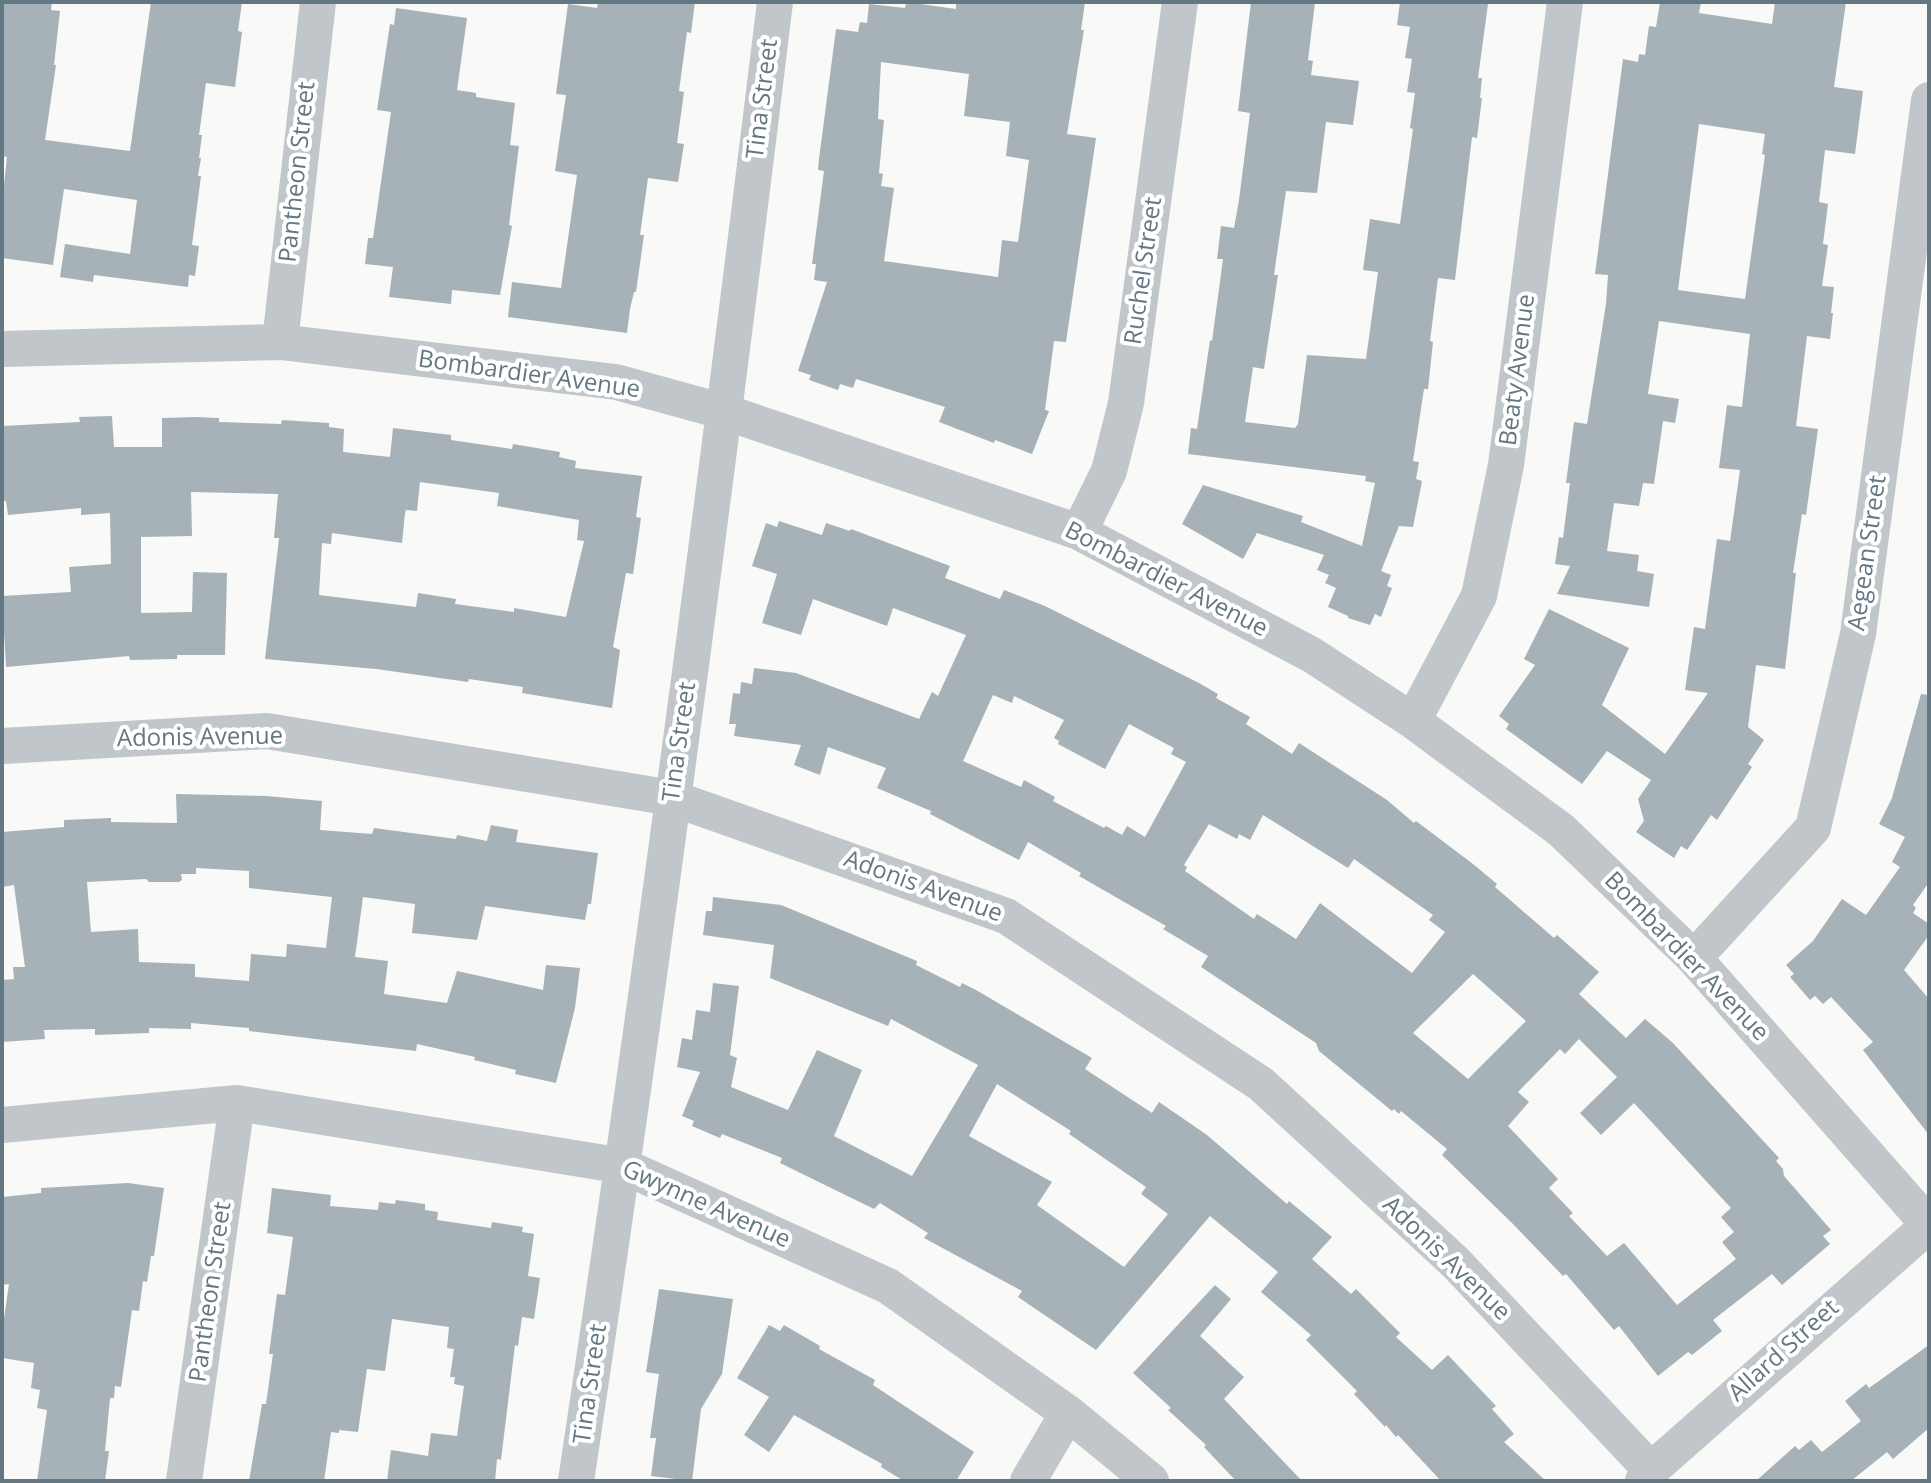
<!DOCTYPE html>
<html>
<head>
<meta charset="utf-8">
<style>
	body { margin:0 }
	#map { position:relative; width:1931px; height:1483px; overflow:hidden; background:#f9f9f7; font-family:"Open Sans",sans-serif }
	canvas { display:block }
	.frame { position:absolute; inset:0; border:4px solid #637883; pointer-events:none }
</style>
</head>
<body>
<div id="map">
<canvas width="1931" height="1483"></canvas>
<div class="frame"></div>
</div>
<script>
const ctx = document.querySelector('canvas').getContext('2d');
ctx.lineJoin = 'round';
function fillPath(path, color) { ctx.fillStyle = color; ctx.fill(path, 'evenodd'); }
function strokePath(path, color, width, dash) { ctx.strokeStyle = color; ctx.lineWidth = width; ctx.lineCap = dash ? 'butt' : 'round'; ctx.setLineDash(dash || []); ctx.stroke(path); }
function drawText(font, color, halo, rows, align = 'center') {
  ctx.font = font + ' "Open Sans",sans-serif'; ctx.lineWidth = 8; ctx.setLineDash([]); ctx.textBaseline = 'middle'; ctx.strokeStyle = halo; ctx.fillStyle = color; for (const [text, x, y, turn = 0] of rows) {
    ctx.save(); ctx.translate(x, y); ctx.rotate((+turn || 0) * Math.PI / 180); ctx.textAlign = isNaN(turn) ? turn : align; if (halo) ctx.strokeText(text, 0, 0); ctx.fillText(text, 0, 0); ctx.restore();
  }
}
fillPath(new Path2D(`
	M2,2H52L51,10L60,11L54,65H56L45,140L130,151L151,2H242L238,31L242,32L235,87L206,83L199,135H202L199,158H201L198,176H201L192,245L199,246L195,276L189,275L188,287L94,275L93,282L60,277L65,244L130,254L137,200L64,189L53,265L2,258V204L7,157L2,156Z
	M598,2H695L691,33L687,32L679,91L684,92L677,143L684,144L678,182L648,178L640,235H644L636,292H634L630,309L627,333L508,317L512,282L561,288L577,175L555,171L566,95L556,94L568,4L597,8Z
	M906,2L956,9V2H1085L1081,30H1084L1067,134L1096,138L1066,342L1054,341L1045,410L1049,411L1032,454L995,440L994,443L939,422L945,407L856,379L853,388L840,384L838,390L809,380L811,375L798,371L827,282L814,280L816,264H812L824,171L818,170L819,159L836,29L858,32L860,22L867,23L869,4L905,8ZM881,62L969,74L964,116L1010,122L1006,156L1029,160L1018,242L1002,240L998,277L884,261L894,188L881,186L883,174L879,173L884,120L878,119Z
	M1251,2H1315L1308,60L1313,61L1311,75L1359,81L1353,125L1326,122L1317,193L1286,191L1274,275H1278L1264,369L1253,367L1245,422L1295,428L1298,424L1307,355L1366,359L1378,272L1363,270L1370,219L1400,224L1413,129L1410,128L1415,93L1407,92L1412,59L1405,58L1410,27L1397,25L1400,2L1488,4L1478,78H1482L1480,98H1482L1477,138L1472,137L1455,280L1438,278L1430,341L1433,342L1428,389H1424L1413,461L1419,462L1416,479L1422,481L1413,527L1399,526L1381,571L1391,575L1387,586L1392,588L1381,617L1375,614L1370,625L1348,618V616L1328,607L1336,588L1325,583L1329,575L1317,570L1324,555L1257,533L1243,559L1182,524L1203,485L1303,516L1301,522L1362,546L1375,483L1365,481L1366,476L1188,454L1191,428L1197,429L1210,340L1212,341L1223,259H1217L1221,226L1234,228L1239,200L1250,113L1238,111Z
	M1660,2H1701L1699,13L1772,24L1775,2H1846L1834,87L1863,91L1855,154L1825,150L1819,202L1828,204L1823,244L1828,245L1822,286L1834,287L1831,313H1833L1830,339L1807,336L1796,426L1818,429L1806,515L1802,514L1793,573H1796L1785,669L1756,665L1748,727L1764,740L1748,764L1752,767L1717,820L1711,815L1687,850L1681,846L1674,858L1636,832L1644,821L1638,799L1651,780L1607,751L1582,784L1506,729L1509,724L1499,716L1535,665L1524,659L1549,609L1629,648L1602,705L1665,754L1708,693L1685,690L1694,627L1705,629L1717,539L1730,541L1740,470L1719,468L1727,405L1742,407L1750,334L1659,321L1648,394L1679,399L1675,423L1663,421L1654,484L1643,483L1639,506L1614,503L1607,551L1639,555L1637,571L1654,574L1649,607L1557,594L1570,566L1555,564L1559,537L1563,538L1570,483H1566L1574,422L1587,424L1606,304L1608,275L1595,274L1623,59L1638,62L1639,54L1645,55L1649,26L1656,27ZM1699,124L1765,134L1762,154L1765,155L1745,299L1678,290Z
	M396,8L467,18L457,90L476,93V97L515,103L510,145L519,146L509,225L512,226L500,295L452,290L451,304L389,297L393,267L365,264L368,238H373L391,112L377,110L390,24L394,25Z
	M112,416L114,447H162V418L195,417L219,418V422L281,424L282,420L329,423V427L344,429L343,452L390,457L393,428L451,435V440L512,449L513,444L560,452L559,457L576,461L575,468L642,476L636,517L641,518L633,574L626,573L613,647L620,650L612,708L522,693L523,687L469,679L468,682L376,669L265,659L279,538H274L278,494L191,492L192,536L141,537V613L192,612L193,572L227,573L225,655H177V659L130,660L129,656L6,667L2,596L71,592L69,567L111,564L110,513L81,515V508L8,515L6,501H2V426L80,422L79,417ZM420,482L499,493L497,506L579,520L577,540L584,541L566,617L514,608V612L455,604L456,599L418,593L416,607L319,595L322,543L331,544L332,533L402,543L405,513L406,510L417,511Z
	M779,521L822,535L826,523L850,531L851,529L950,566L945,578L1000,599L1004,590L1045,606L1199,683L1218,694L1216,698L1250,717L1246,724L1292,754L1299,743L1387,800L1414,823L1416,821L1473,864L1497,884L1495,887L1554,938L1557,935L1599,972L1579,994L1626,1038L1645,1019L1673,1043L1779,1158L1776,1161L1783,1169L1784,1176L1831,1230L1823,1236L1830,1244L1782,1285L1772,1274L1713,1320L1722,1331L1692,1355L1688,1352L1658,1376L1619,1326L1614,1330L1566,1274L1563,1276L1512,1223L1442,1155L1447,1149L1401,1111L1399,1114L1394,1109L1392,1111L1319,1051L1316,1043L1201,967L1208,956L1163,929L1166,926L1079,876L1081,873L1028,842L1019,860L930,814L931,811L877,788L886,768L828,747L820,775L794,765L801,745L734,736L736,724H729L733,693L740,694L741,682L752,684L754,668L796,673L919,719L932,692L938,696L966,635L893,608L887,626L813,599L801,635L762,623L777,574L752,566L766,523L777,527ZM993,695L1012,703L1014,696L1064,720L1054,738L1059,741L1058,744L1105,769L1129,724L1174,748L1171,754L1186,762L1145,837L1127,826L1122,835L1106,826L1104,828L1053,801L1055,797L1024,780L1021,787L963,761ZM1263,815L1348,868L1354,859L1433,915L1429,920L1445,932L1412,973L1320,903L1296,939L1257,914L1254,919L1185,871L1187,867L1184,865L1209,824L1237,839L1239,834L1250,840ZM1473,974L1526,1021L1468,1079L1413,1033ZM1579,1039L1617,1077L1580,1113L1601,1135L1634,1103L1731,1208L1721,1217L1734,1232L1722,1242L1736,1259L1677,1305L1624,1243L1607,1256L1569,1216L1573,1213L1549,1188L1558,1179L1508,1126L1529,1102L1518,1092L1560,1049L1565,1054Z
	M1921,694L1929,695V882L1913,905L1916,908L1913,913L1929,924V935L1904,970L1929,999V1135L1863,1050L1873,1042L1831,997L1823,1004L1815,996L1810,1000L1790,977L1794,974L1786,965L1813,941L1842,899L1866,915L1900,867L1892,862L1905,837L1879,824L1892,798Z
	M176,794L266,796L322,801L320,830L372,834L374,828L456,839L457,835L487,841L491,825L518,830L516,842L598,853L591,904H588L585,920L485,906L477,940L412,933L415,904L363,897L355,957L388,961L384,994L447,1003L457,971L543,990L546,965L580,968L575,1008L556,1083L515,1074L516,1070L474,1060L475,1057L417,1044L416,1051L249,1031V1028L191,1023V1029L149,1028V1033L95,1035V1029L44,1030L45,1039L2,1042V980L14,979L13,967H25L14,885L2,887V832L64,827V820L111,818V822L177,823ZM196,868L249,871V888L332,897L326,948L287,944L286,957L251,954L249,981L195,977V964L139,962L138,929L91,932L87,882L146,879L149,882H179L182,880L181,874H196Z
	M713,897L781,905L917,961L916,965L960,987L962,983L976,990L1092,1058L1085,1069L1152,1113L1159,1102L1207,1135L1287,1204L1289,1201L1332,1237L1312,1259L1351,1294L1356,1289L1400,1333L1396,1337L1432,1370L1448,1355L1496,1406L1492,1409L1514,1434L1504,1442L1546,1481H1441L1398,1435L1396,1437L1386,1425L1385,1427L1354,1394L1357,1391L1306,1340L1311,1335L1261,1292L1278,1272L1210,1216L1096,1350L1018,1297L1022,1291L924,1238L928,1233L880,1203L874,1209L780,1163L782,1158L722,1134L720,1138L692,1126L694,1121L682,1116L700,1072L677,1067L682,1038L692,1040L696,1010L710,1012L713,983L739,986L730,1055L737,1058L731,1087L788,1110L817,1050L862,1070L834,1136L912,1176L978,1065L891,1019L888,1026L770,978L774,945L703,935L706,911H712ZM997,1084L1071,1131L1069,1134L1146,1187L1141,1194L1168,1214L1124,1267L1037,1205L1052,1182L969,1136Z
	M128,1183L164,1188L154,1256H151L147,1282L143,1281L139,1311L132,1310L121,1387L115,1386L114,1398H110L105,1451H109L105,1481H37L47,1410L37,1408L40,1390L31,1388L34,1363L2,1358V1332L9,1284L2,1285V1197L41,1193V1188Z
	M272,1188L331,1195L330,1206L378,1210L379,1202L395,1204L396,1200L425,1204V1210L438,1212L437,1220L491,1228L492,1222L523,1227L522,1232L534,1234L528,1276L540,1278L534,1319L522,1317L518,1346L515,1345L501,1460L497,1459L495,1481H387L391,1450L428,1456L431,1433L457,1436L464,1386L454,1384L455,1377H450L454,1349L447,1348L449,1327L392,1319L385,1371L367,1369L358,1432L339,1430V1433L331,1432L324,1481H249L262,1404H266L273,1354H269L277,1294L285,1295L293,1237L267,1233Z
	M1215,1285L1231,1299L1200,1336L1244,1377L1224,1399L1302,1481H1236L1204,1447L1206,1445L1168,1410L1171,1408L1133,1373Z
	M659,1289L733,1299L722,1374L701,1409L692,1481L651,1476L656,1438H650L659,1374L646,1372Z
	M769,1325L780,1331L784,1325L820,1346L819,1349L875,1380L873,1385L974,1452L956,1481H904L881,1467L882,1464L794,1415L769,1452L744,1435L769,1397L737,1378Z
	M1929,1345V1428L1893,1459L1887,1452L1851,1481H1756L1795,1446L1799,1450L1811,1440L1822,1452L1861,1421L1845,1401L1866,1384L1869,1388Z`), '#a6b2b7');
strokePath(new Path2D(`
	M280,342L318,2
	M2,349L280,342L616,382L725,412L1079,532L1312,655L1413,721L1561,830L1694,958L1929,1225L1651,1470L1643,1481
	M1079,532L1109,471L1126,403L1180,2
	M1413,721L1479,596L1506,465L1565,2
	M2,746L267,731L672,798L1006,916L1261,1084L1455,1262L1651,1470
	M1694,958L1813,828L1858,634L1929,100
	M2,1125L237,1103L623,1166L888,1286L1068,1413L1151,1481
	M184,1481L237,1103
	M576,1481C650,989 715,496 775,2
	M1028,1481L1068,1413`), '#c0c6c9', 36);
drawText('24px', '#637883', '#fff', [
	["Tina Street",763,99,-83],
	["Pantheon Street",298,172,-84],
	["Ruchel Street",1144,271,-82],
	["Beaty Avenue",1518,370,-83],
	["Bombardier Avenue",529,375,8],
	["Aegean Street",1868,553,-82],
	["Bombardier Avenue",1166,580,27],
	["Adonis Avenue",200,738,-1],
	["Tina Street",680,742,-82],
	["Adonis Avenue",923,887,20],
	["Bombardier Avenue",1686,957,46],
	["Gwynne Avenue",706,1205,24],
	["Adonis Avenue",1446,1259,44],
	["Pantheon Street",211,1292,-82],
	["Allard Street",1784,1351,-42],
	["Tina Street",591,1384,-82]
]);
</script>
</body>
</html>
